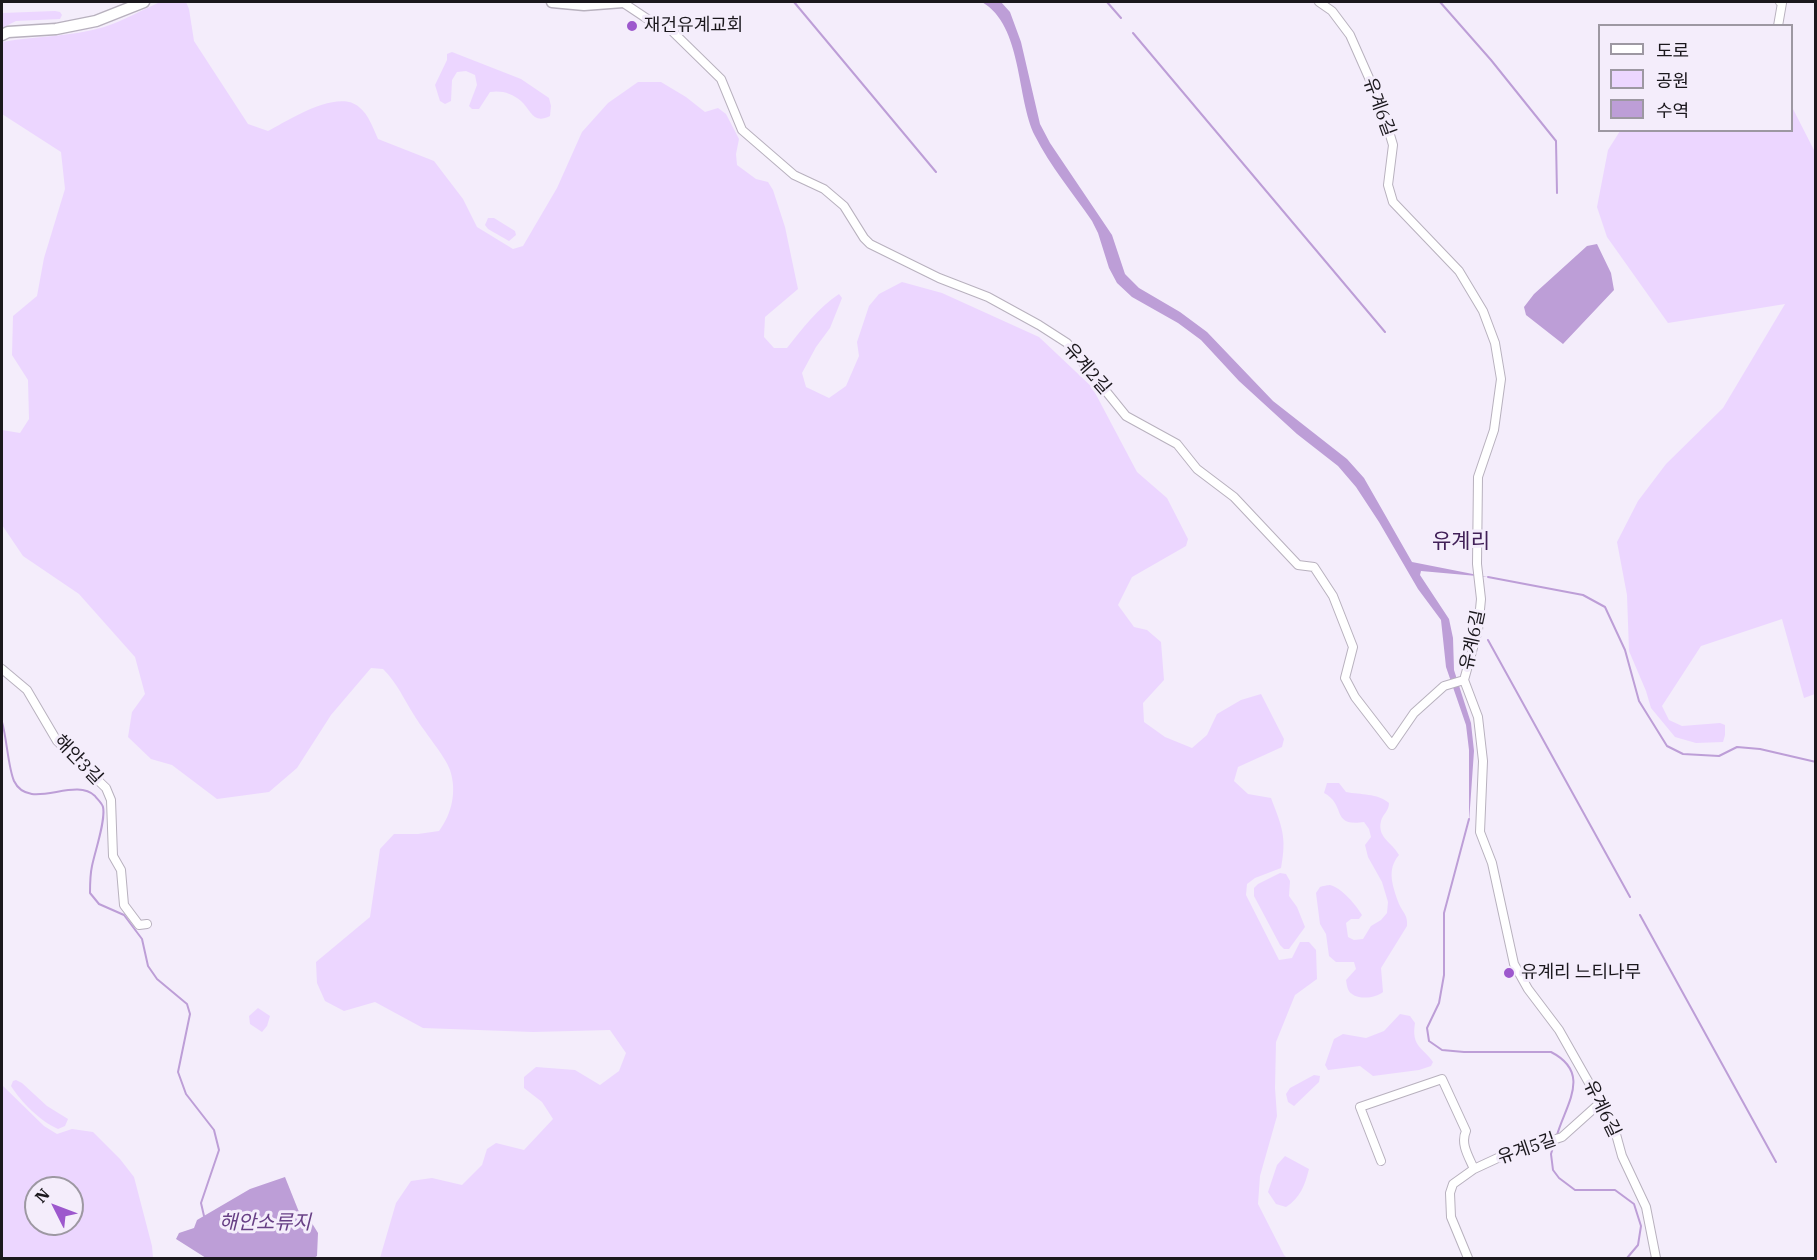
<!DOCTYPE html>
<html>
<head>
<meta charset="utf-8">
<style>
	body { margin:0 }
	#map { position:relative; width:1817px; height:1260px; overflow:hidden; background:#f4edfb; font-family:"IBM Plex Serif","Noto Sans KR",serif }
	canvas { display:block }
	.frame { position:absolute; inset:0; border:3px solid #1b181d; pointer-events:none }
	.legend { position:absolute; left:1598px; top:24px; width:195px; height:108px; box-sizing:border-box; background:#f4edfb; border:2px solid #9d98a2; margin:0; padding:8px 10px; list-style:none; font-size:18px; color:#1b181d }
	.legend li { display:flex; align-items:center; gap:12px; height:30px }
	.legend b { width:30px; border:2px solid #9d98a2 }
	.north { position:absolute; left:24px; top:1176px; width:60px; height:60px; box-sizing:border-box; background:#f4edfb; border:2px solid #9d98a2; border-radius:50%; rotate:312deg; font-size:16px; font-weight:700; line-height:24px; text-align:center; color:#1b181d }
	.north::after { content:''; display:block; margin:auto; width:21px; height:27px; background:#9d58cd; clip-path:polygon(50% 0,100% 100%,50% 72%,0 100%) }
</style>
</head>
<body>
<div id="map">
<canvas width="1817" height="1260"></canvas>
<div class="frame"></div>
<ul class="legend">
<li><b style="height:8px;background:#fff"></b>도로</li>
<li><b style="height:16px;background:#ecd6ff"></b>공원</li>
<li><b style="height:16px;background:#bd9ed7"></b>수역</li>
</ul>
<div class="north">N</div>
</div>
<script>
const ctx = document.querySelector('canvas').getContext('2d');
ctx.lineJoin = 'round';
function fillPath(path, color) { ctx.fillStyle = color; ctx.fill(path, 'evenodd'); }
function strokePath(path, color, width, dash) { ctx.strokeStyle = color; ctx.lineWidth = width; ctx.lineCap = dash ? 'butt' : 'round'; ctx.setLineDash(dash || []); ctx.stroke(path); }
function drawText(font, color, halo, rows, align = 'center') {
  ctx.font = font + ' "IBM Plex Serif","Noto Sans KR",serif'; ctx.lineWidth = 6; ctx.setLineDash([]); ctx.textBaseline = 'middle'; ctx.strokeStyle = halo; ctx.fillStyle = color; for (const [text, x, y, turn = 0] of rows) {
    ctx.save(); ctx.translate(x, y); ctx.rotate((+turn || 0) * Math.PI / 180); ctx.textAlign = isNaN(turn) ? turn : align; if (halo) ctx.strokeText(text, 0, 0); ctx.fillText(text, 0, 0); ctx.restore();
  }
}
fillPath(new Path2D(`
	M160,2H186L189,9L194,41L248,124L268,131C287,121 338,88 359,107C369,115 373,128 378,139L434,161L463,199L477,227L513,249L523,246L557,188L582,132L608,103L638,82H661L686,97L705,112L718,108L726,114L739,139L736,154L737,165L756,179L768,182L773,190L785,227L798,289L765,317L764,337L774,348H787C803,328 818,308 839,294L842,298L830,328L816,347L802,373L806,387L829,398L846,386L859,356L857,342L869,306L879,294L902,282L942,293L1039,337L1092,387L1137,472L1167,498L1188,539L1186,546L1132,577L1118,605L1134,627L1147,630L1161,642L1164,680L1143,703L1144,722L1165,737L1192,748L1207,735L1217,714L1241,700L1261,694L1284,739L1282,747L1238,767L1234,781L1248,794L1271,798C1282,827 1287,837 1281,868L1255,878L1247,884L1246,895L1279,960L1292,958L1300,942H1309L1316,950L1317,979L1295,995L1276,1042L1275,1088L1277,1116L1260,1176L1258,1204L1284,1255L1287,1258H380L396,1203L411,1181L432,1178L462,1185L482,1165L487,1149L496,1143L524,1150L553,1119L542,1102L524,1088V1077L536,1067L575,1070L600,1085L619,1071L626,1053L610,1030L533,1032L423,1028L375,1002L344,1011L325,1001L317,983L316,962L370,917L380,849L394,834H418L439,831C452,814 457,791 450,770C446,757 422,729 414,715C403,698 398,684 383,669L371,668L331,715L297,768L269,792L217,799L172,765L151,759L128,737L132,712L145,694L135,657L79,594L23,556L2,525V430L20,433L29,419L28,380L12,355L13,316L37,296L44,258L65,189L61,152L2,114V42C35,36 71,37 104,27C123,21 142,10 160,2Z
	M55,11L60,12L62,15L60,19L16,21L2,28V13Z
	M452,52L521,79L549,98L551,106L550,116C533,125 531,110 521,101C512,93 501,90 490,92L479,109H472L469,106L477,85L475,75L466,71L457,72L452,80L451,101L445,104L440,101L435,85L447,60V54Z
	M1792,107L1816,154L1815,694L1804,698L1782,619L1701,646L1662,706L1669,720L1682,726L1720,723L1725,725V735L1723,742L1696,743L1675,737L1651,708L1646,691L1629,651L1627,595L1617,542L1638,501L1666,464L1723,408L1785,304L1668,323L1607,237L1597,207L1608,150L1620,131L1792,130Z
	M488,218H494L515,231L516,235L509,241L488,229L485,225Z
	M1327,783H1339L1346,792C1361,795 1377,793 1389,803C1389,811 1383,814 1381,821C1377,838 1392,842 1399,855C1386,870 1393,887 1399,904C1403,913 1408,915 1407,926L1381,968L1383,992C1376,998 1360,1000 1352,994C1347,991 1347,985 1346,980L1356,969L1354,962H1336L1329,956L1326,934L1320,924L1316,893L1320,887C1322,886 1329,885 1330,885C1342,888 1356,905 1362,915L1359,919H1351L1346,923L1348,937L1354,940L1363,939L1371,926L1381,920L1387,913L1388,902L1382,882L1368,857L1365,845L1371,837L1369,829L1364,822C1330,827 1347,805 1324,793Z
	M1280,873L1286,874L1290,881L1289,896L1297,907L1305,927L1289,949H1284L1280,945L1254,896V888L1258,884Z
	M258,1008L270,1016L267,1026L262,1032L250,1024L249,1016Z
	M1400,1014L1410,1016L1415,1023C1411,1047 1423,1047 1433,1062L1431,1066L1419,1070L1373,1076L1360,1066L1328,1070L1325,1065L1334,1039L1343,1034L1366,1038L1384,1031Z
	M1314,1075L1320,1076L1319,1082L1294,1106L1288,1102L1286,1094L1290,1088Z
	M16,1080L22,1083L47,1106L68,1119L65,1126L58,1129C40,1121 21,1102 11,1086L13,1081Z
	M2,1085L44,1126L57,1134L72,1129L93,1132L120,1159L134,1177L152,1246L153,1258H2ZM36,1188H72V1224H36Z
	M1285,1156L1309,1169C1305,1185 1300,1198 1286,1207L1276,1204L1268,1192L1277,1165Z`), '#ecd6ff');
fillPath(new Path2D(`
	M982,2H1001L1010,12L1021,42L1040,124L1050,143L1112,235L1125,274L1139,288L1180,312L1207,332L1273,401L1347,459L1364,478L1412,562L1488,577L1421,571L1420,575L1449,619L1453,638L1454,670L1471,723L1474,751L1469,822V750L1466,725L1446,667L1441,620L1418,589L1379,522L1356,487L1338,466L1297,434L1239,381L1201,340L1178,323L1132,297L1117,283L1109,268L1098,233L1092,221C1073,193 1050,166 1035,136C1016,98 1023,26 982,2Z
	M1597,244L1611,273L1614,290L1563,344L1526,315L1524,307L1534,294L1587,246Z
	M285,1177L299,1212L310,1220L318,1233L317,1256L314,1258H206L176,1239L179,1233L194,1228L197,1220L250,1189Z`), '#bd9ed7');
strokePath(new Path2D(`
	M794,2L936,172
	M1107,2L1121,18
	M1440,2L1491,60L1556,141L1557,193
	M1133,33L1385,332
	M1488,577L1583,595L1605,607L1625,650L1639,701L1667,746L1683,754L1719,756L1737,747L1760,749L1816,762
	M1488,640L1630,897
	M2,722C7,739 8,767 14,781C29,812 74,776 95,796C97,799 102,803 103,807C106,820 95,851 92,866C90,875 90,884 90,893L99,904L124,915L142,939L148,966L157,979L187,1004L190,1014L178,1072L186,1094L214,1130L219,1150L201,1203L204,1216
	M1469,819L1444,913V975L1439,1003L1427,1028L1429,1041L1442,1050L1464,1052H1551C1592,1073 1566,1104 1557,1135
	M1640,915L1776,1162
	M1554,1144L1551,1154L1553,1170L1559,1178L1575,1190H1615L1634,1204L1641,1226L1638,1245L1627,1258`), '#bd9ed7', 2);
const minor = new Path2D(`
	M622,2L652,22L672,31L721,79L742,130L794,175L824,189L844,206L864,238L870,244L939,278L988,297L1039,325L1067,343L1126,416L1177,444L1197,469L1234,497L1298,565L1314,567L1333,596L1353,647L1345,678L1355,697L1392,745L1414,713L1444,686L1464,680
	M1319,2L1332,11L1350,35L1381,105L1393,145L1388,185L1393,202L1459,271L1483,311L1495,343L1501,379L1494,430L1478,477L1477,564L1481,599L1478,630L1464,680L1478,717L1483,761L1480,832L1492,863L1514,964L1528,989L1559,1030L1614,1127L1622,1156L1646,1207L1656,1258
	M1778,26L1782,3L1780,2
	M2,669L27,690L57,741L106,788L111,800L113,856L121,870L124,905L139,925L147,924
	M1381,1161L1360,1107L1442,1079L1466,1131C1460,1144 1469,1157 1474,1169
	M1468,1258L1451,1217L1450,1193L1453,1184L1474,1169L1515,1150L1532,1147L1562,1137L1601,1102`);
const tertiary = new Path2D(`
	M552,2L584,5L623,2
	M2,35L8,32L56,29L96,21L144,2`);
strokePath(minor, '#b8b1be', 10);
strokePath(tertiary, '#b8b1be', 13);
strokePath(minor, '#fff', 8);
strokePath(tertiary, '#fff', 10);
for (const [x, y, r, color] of [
	[632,26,6,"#9d58cd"],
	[1509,973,6,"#9d58cd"]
]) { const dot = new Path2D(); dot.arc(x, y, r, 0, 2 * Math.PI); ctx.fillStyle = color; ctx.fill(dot); strokePath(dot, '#f4edfb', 2); }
drawText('18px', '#1b181d', '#f4edfb', [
	["재건유계교회",644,26],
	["유계리 느티나무",1521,973]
], 'left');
drawText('18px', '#1b181d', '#f4edfb', [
	["유계6길",1379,107,70],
	["유계2길",1087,369,49],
	["유계6길",1473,640,-78],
	["해안3길",78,760,46],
	["유계6길",1602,1109,64],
	["유계5길",1527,1149,-19]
]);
drawText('italic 20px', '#673f85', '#f4edfb', [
	["해안소류지",265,1223]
]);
drawText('21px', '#412058', '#f4edfb', [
	["유계리",1461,542]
]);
</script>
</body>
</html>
